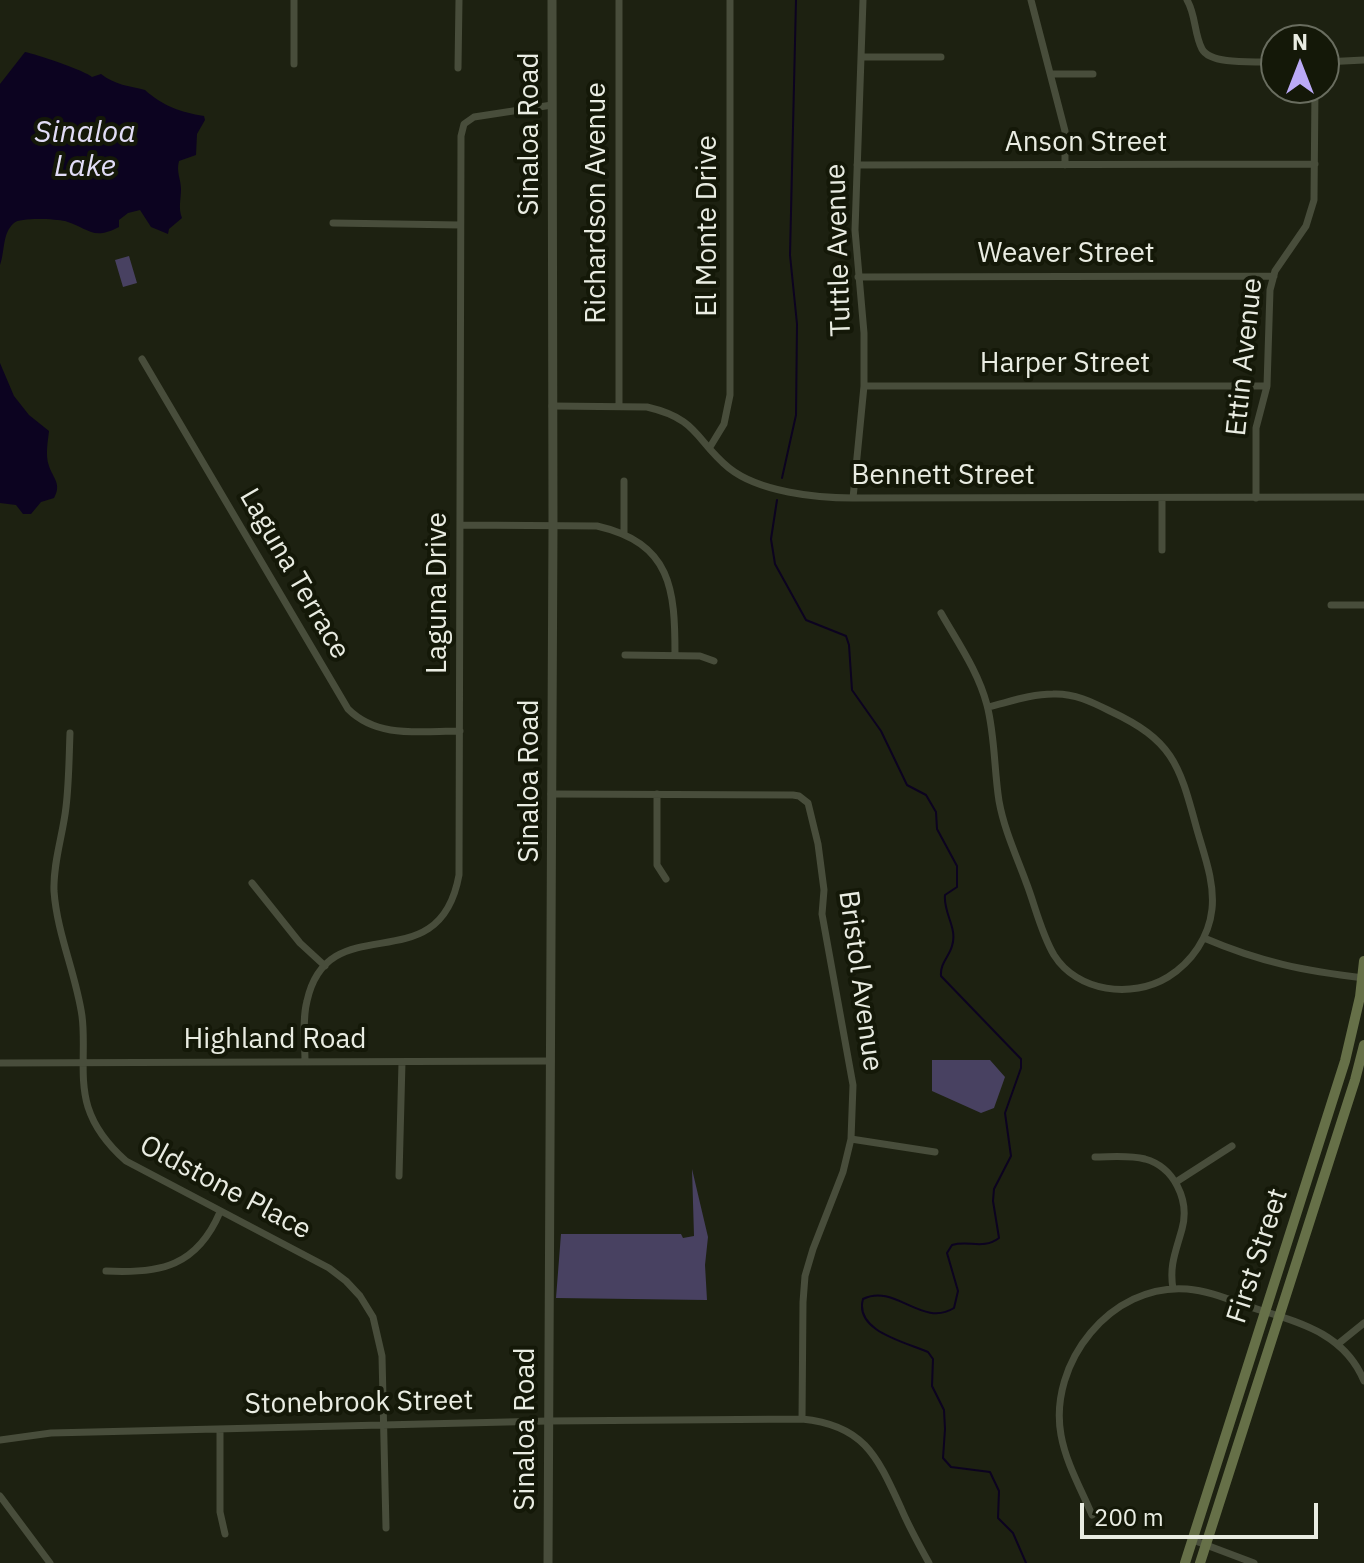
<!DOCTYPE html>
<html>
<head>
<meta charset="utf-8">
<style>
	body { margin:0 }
	#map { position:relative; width:1364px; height:1563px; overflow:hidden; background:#1d2111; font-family:"IBM Plex Sans",sans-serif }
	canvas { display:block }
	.north { position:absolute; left:1260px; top:24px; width:80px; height:80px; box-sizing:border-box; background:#141808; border:2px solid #696d5f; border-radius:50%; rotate:0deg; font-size:22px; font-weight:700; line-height:32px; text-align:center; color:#e9ece2 }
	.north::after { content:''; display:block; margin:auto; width:28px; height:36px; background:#bbaaf6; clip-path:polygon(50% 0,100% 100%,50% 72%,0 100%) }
	.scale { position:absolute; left:1080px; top:1503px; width:238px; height:36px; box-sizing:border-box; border:4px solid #e9ece2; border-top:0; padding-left:10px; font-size:24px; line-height:28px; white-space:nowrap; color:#e9ece2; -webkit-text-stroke:6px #141808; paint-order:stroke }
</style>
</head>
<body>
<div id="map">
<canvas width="1364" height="1563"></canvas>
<div class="north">N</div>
<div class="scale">200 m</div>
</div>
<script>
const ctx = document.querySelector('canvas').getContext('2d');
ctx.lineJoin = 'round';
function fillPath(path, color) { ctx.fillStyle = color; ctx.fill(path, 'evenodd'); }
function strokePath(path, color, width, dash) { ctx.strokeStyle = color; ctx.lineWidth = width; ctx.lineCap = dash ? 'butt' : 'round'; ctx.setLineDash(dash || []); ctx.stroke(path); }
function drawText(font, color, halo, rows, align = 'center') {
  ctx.font = font + ' "IBM Plex Sans",sans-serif'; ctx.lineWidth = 8; ctx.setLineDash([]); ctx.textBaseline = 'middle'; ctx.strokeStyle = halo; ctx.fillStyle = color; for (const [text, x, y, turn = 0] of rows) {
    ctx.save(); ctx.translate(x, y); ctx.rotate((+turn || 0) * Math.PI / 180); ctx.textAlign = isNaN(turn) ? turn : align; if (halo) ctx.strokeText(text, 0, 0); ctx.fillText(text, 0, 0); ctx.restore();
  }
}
fillPath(new Path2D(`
	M129,256L137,283L123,287L115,260Z
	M932,1060H990L1005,1077L994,1108L981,1113L932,1091Z
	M692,1169L708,1237L705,1265L707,1300L556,1298L561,1234H681L683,1238L694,1236Z`), '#484161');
fillPath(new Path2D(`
	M25,52C36,54 86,71 92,77L101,74C115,85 129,86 145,90C163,106 180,112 204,116L205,120L197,134L196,155L179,161C176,172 181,179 181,189C181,200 178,208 182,218L169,229L168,234L151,227L140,210L128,213L119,220V227C92,241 89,228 65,221C56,219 20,217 14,223C2,233 5,252 0,265V84Z
	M0,363L14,396L29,415L49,431C48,441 45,455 49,466C53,478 62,484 54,498L41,502L31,514H23L16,505L0,503Z`), '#0c0320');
strokePath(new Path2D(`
	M782,478L796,415L797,324L790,255L796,0
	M777,500L771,539L775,564L806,620L846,636L849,645L852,690L881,731L907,785L926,795L936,812L937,829L957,866V887L945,895C943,913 958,928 952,946C949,957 940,963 941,976L1021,1059V1068L1005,1113L1011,1156L994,1189L993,1201L999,1238C983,1250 969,1240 952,1245L947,1253L958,1291L954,1308C922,1328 895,1283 863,1299C854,1331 905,1342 928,1352L933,1359L932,1386L944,1410L945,1429L943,1458L951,1467L990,1472L999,1491L998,1518L1013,1533L1026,1563`), '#0c0320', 2);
strokePath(new Path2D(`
	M619,0V406
	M1031,0L1065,131V165
	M1187,0C1196,15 1194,34 1202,49C1211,66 1259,61 1276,62
	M861,57H941
	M1324,62L1364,60
	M294,64V0
	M458,68L459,0
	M1051,74H1093
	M857,165L1315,164
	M333,223L460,225
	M858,277L1274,276
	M142,359L348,709C378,739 421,731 460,731
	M864,386H1267
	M552,406L647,407C699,419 695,440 729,468C759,492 816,498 853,498L1364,497
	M710,447L724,424L730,395V0
	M624,481V534
	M853,498L864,386V333L855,230L863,0
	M1162,498V550
	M1256,498V428L1267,386L1270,290L1275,271L1306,226L1314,200L1315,88
	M460,525L597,526C672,543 675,590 675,655
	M1331,605H1364
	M941,613C958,643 978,671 987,705C995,736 994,769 999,801C1004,829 1016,855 1026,882C1035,905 1041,933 1054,955C1077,992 1132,999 1168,977C1192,962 1209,937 1212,909C1215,881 1203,852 1196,826C1179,763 1172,740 1110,711C1092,702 1074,693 1053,694C1031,694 1009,702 988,707
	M625,655L700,656L714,661
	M70,733C69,758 69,782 66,807C63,835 53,862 54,891C57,934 76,974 82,1016C86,1046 79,1078 88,1107C95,1129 109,1146 126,1161L329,1268L346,1281L360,1296L373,1317L382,1356L386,1528
	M551,794L793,795L799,796L808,803L818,844L824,890L822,914L853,1085L851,1139L843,1172L813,1249L805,1276L803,1302L802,1419
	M657,794V865L666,879
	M252,883L300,943L325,966
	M1204,938C1260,962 1304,971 1364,978
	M305,1062C305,1042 302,1020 307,1001C329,903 439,986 459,875L461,136L464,124L474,117L552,105
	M0,1063L551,1061
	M851,1139L935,1152
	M1095,1157C1111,1157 1129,1155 1145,1159C1174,1167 1190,1200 1182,1229C1176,1251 1169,1265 1173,1289
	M399,1176L402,1062
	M1176,1182L1232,1146
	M106,1271C161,1274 197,1266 220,1212
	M1338,1344L1364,1323
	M220,1429V1512L225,1534
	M0,1440L51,1433L548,1421L802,1419C864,1425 877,1456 901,1508C909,1527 919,1545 929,1563
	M0,1496L50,1563
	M1092,1515C1081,1489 1066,1463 1061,1435C1048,1363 1111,1283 1187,1289C1213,1291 1239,1304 1263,1311C1306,1324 1346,1337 1364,1381
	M1193,1540L1254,1563`), '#484d3b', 7);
strokePath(new Path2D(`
	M548,1563L553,525L552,0`), '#484d3b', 9);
strokePath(new Path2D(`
	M1185,1563L1345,1061L1360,997L1364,961
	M1200,1563L1355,1080L1364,1045`), '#667048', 10);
drawText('28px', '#e9ece2', '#141808', [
	["Sinaloa Road",530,134,-90],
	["Anson Street",1086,143],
	["Richardson Avenue",597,203,-90],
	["El Monte Drive",708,226,-90],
	["Tuttle Avenue",839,250,-92],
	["Weaver Street",1066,254],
	["Ettin Avenue",1245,357,-84],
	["Harper Street",1065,364],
	["Bennett Street",943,476],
	["Laguna Terrace",294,574,60],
	["Laguna Drive",438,593,-90],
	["Sinaloa Road",530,781,-90],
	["Bristol Avenue",860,981,82],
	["Highland Road",275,1040],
	["Oldstone Place",225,1188,28],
	["First Street",1258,1256,-72],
	["Stonebrook Street",359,1403,-1],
	["Sinaloa Road",526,1429,-90]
]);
drawText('italic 30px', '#e2ddf7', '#141808', [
	["Sinaloa",85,133],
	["Lake",85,167]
]);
</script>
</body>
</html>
